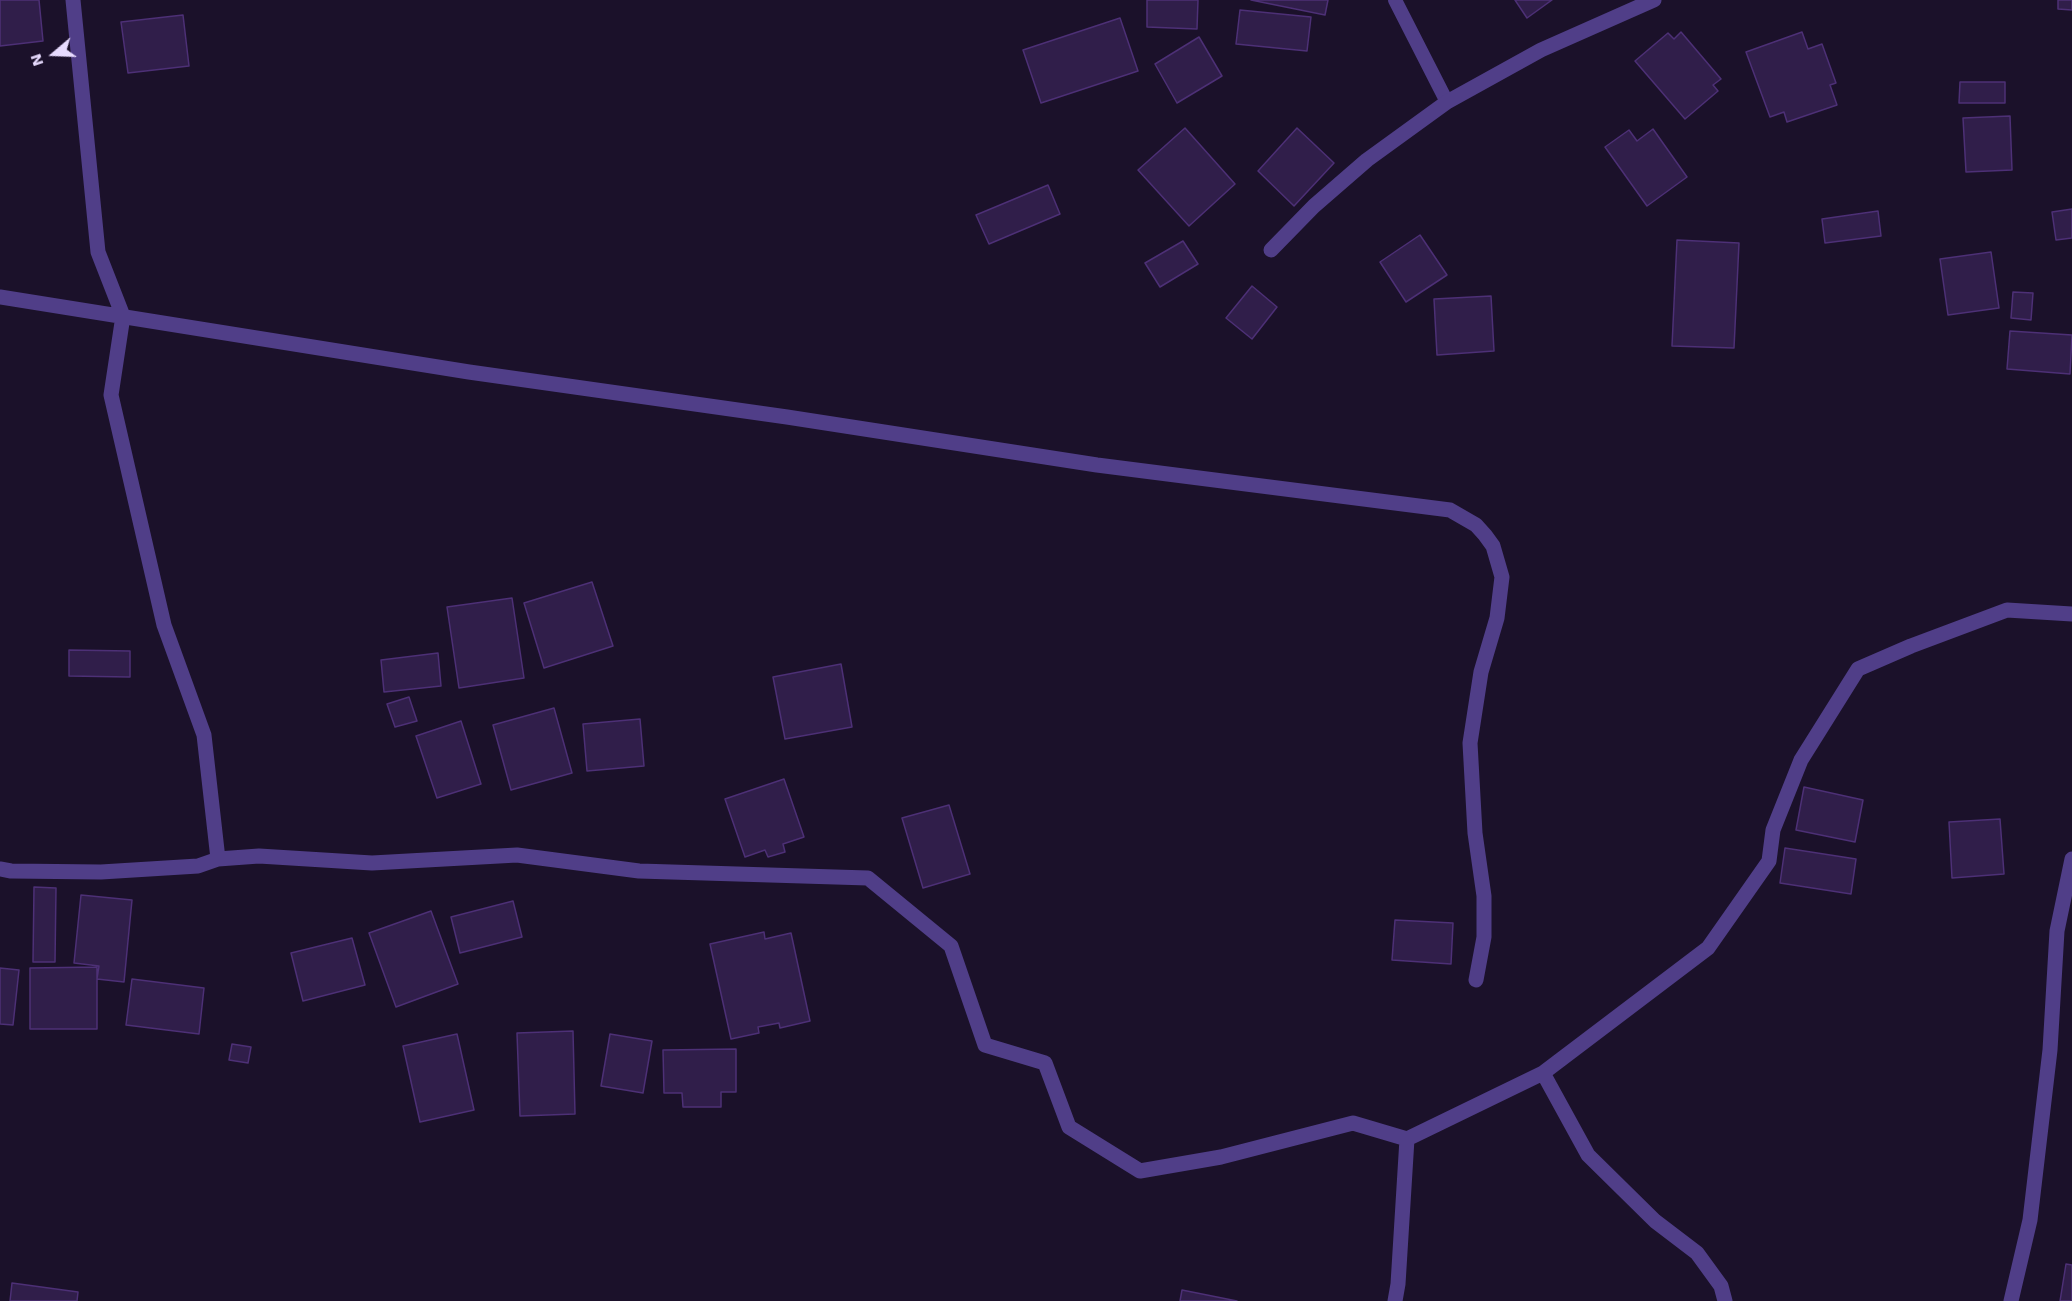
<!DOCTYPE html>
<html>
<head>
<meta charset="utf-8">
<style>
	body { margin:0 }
	#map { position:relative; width:2072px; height:1301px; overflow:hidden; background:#1b112a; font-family:"Work Sans",sans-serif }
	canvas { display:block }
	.north { position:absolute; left:24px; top:24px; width:60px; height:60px; -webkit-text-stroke:4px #1b112a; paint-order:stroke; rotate:251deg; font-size:16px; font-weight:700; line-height:24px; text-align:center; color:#e7dbfe }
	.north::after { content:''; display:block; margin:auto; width:21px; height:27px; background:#e7dbfe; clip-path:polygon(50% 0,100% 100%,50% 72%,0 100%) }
</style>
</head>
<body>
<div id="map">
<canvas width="2072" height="1301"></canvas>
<div class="north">N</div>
</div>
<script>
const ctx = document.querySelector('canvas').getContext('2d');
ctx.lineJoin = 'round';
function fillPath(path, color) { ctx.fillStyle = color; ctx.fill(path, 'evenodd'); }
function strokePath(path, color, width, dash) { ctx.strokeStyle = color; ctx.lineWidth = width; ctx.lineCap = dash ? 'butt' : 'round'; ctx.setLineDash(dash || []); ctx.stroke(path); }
const building = new Path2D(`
	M0,0H39L43,41L0,46Z
	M1147,0H1198L1197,29L1147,27Z
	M1251,0H1328L1325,15Z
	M1515,0H1552L1527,18Z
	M2058,0H2072V10L2058,9Z
	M1240,10L1311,17L1307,51L1236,44Z
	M183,15L189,66L128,73L121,22Z
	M1120,18L1138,71L1041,103L1023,50Z
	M1681,32L1721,79L1713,85L1718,91L1685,119L1635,61L1668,33L1674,39Z
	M1802,32L1808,49L1822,44L1836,83L1830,85L1837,105L1787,122L1784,112L1770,117L1746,52Z
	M1199,37L1222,76L1177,103L1155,64Z
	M1960,82H2005V103H1959Z
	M2010,116L2012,170L1966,172L1963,118Z
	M1185,128L1235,184L1189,226L1138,170Z
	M1297,128L1334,163L1294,206L1258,171Z
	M1653,129L1687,177L1647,206L1605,147L1629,130L1637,141Z
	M1048,185L1060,214L989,244L976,215Z
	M2072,209V238L2056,240L2052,212Z
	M1878,211L1881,236L1825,243L1822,219Z
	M1420,235L1447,275L1406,302L1380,262Z
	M1677,240L1739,243L1734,348L1672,346Z
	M1183,241L1198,264L1160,287L1145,263Z
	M1991,252L1999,308L1948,315L1940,259Z
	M1252,286L1277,307L1252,339L1226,318Z
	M2013,292L2033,293L2031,320L2011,318Z
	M1491,296L1494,351L1437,355L1434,299Z
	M2010,331L2072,335L2070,374L2007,369Z
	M592,582L613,646L544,668L524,603Z
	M512,598L524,678L459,688L447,607Z
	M69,650L130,651V677L69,676Z
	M438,653L441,686L384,692L381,660Z
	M841,664L852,727L785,739L773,677Z
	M409,697L417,721L395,727L387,704Z
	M554,708L572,773L511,790L493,725Z
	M640,719L644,766L587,771L583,724Z
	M461,721L481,784L437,798L416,736Z
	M784,779L804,837L783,844L785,852L768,857L765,850L745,857L725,799Z
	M1804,787L1863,800L1855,842L1796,830Z
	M949,805L970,874L923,888L902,818Z
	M2000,819L2004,874L1952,878L1949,822Z
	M1785,848L1856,859L1851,894L1780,883Z
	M34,887L56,888L55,962H33Z
	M81,895L132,900L124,982L97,979L99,966L74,963Z
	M513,901L522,937L460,953L451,917Z
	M431,911L458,984L396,1007L369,933Z
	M1395,920L1453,923L1451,964L1392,960Z
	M764,932L765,939L791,933L810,1021L780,1028L779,1023L758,1027L759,1033L731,1039L710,944Z
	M352,938L365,985L303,1001L291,953Z
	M97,967V1029H30V968Z
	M0,968L19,970L13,1025L0,1024Z
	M132,979L204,988L199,1034L126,1025Z
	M573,1031L575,1114L520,1116L517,1033Z
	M457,1034L474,1110L420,1122L403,1046Z
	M610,1034L652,1041L643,1093L601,1086Z
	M232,1044L251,1047L248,1063L229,1060Z
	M736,1049V1092H721V1107H683L682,1093H664L663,1050Z
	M2066,1264L2072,1265V1301H2060Z
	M12,1283L78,1292L77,1301H10Z
	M1182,1290L1237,1301H1180Z`);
fillPath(building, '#301e4a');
strokePath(building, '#4d3076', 1.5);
strokePath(new Path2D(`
	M1395,0L1447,102`), '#503e88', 14);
strokePath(new Path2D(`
	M73,0L98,252L123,316L111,395L164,625L204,735L218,859
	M1271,250L1314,206L1367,160L1447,102L1541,50L1654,0
	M0,297L469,372L787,417L1097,465L1450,510L1476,525L1485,535L1493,546L1502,577L1497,618L1481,672L1470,743L1475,833L1484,896V937L1476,980
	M0,869L11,871L101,872L198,866L218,859L259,856L372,863L517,855L639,871L868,878L951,946L985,1045L1045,1063L1069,1127L1140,1171L1221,1157L1353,1123L1407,1139
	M1543,1073L1588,1155L1655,1221L1697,1253L1721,1286L1725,1301
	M1395,1301L1398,1284L1407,1139L1543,1073L1708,948L1769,861L1773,830L1801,760L1858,669L1911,646L2007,610L2072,614
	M2011,1301L2030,1220L2050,1050L2057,931L2072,859`), '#503e88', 15);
</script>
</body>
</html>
